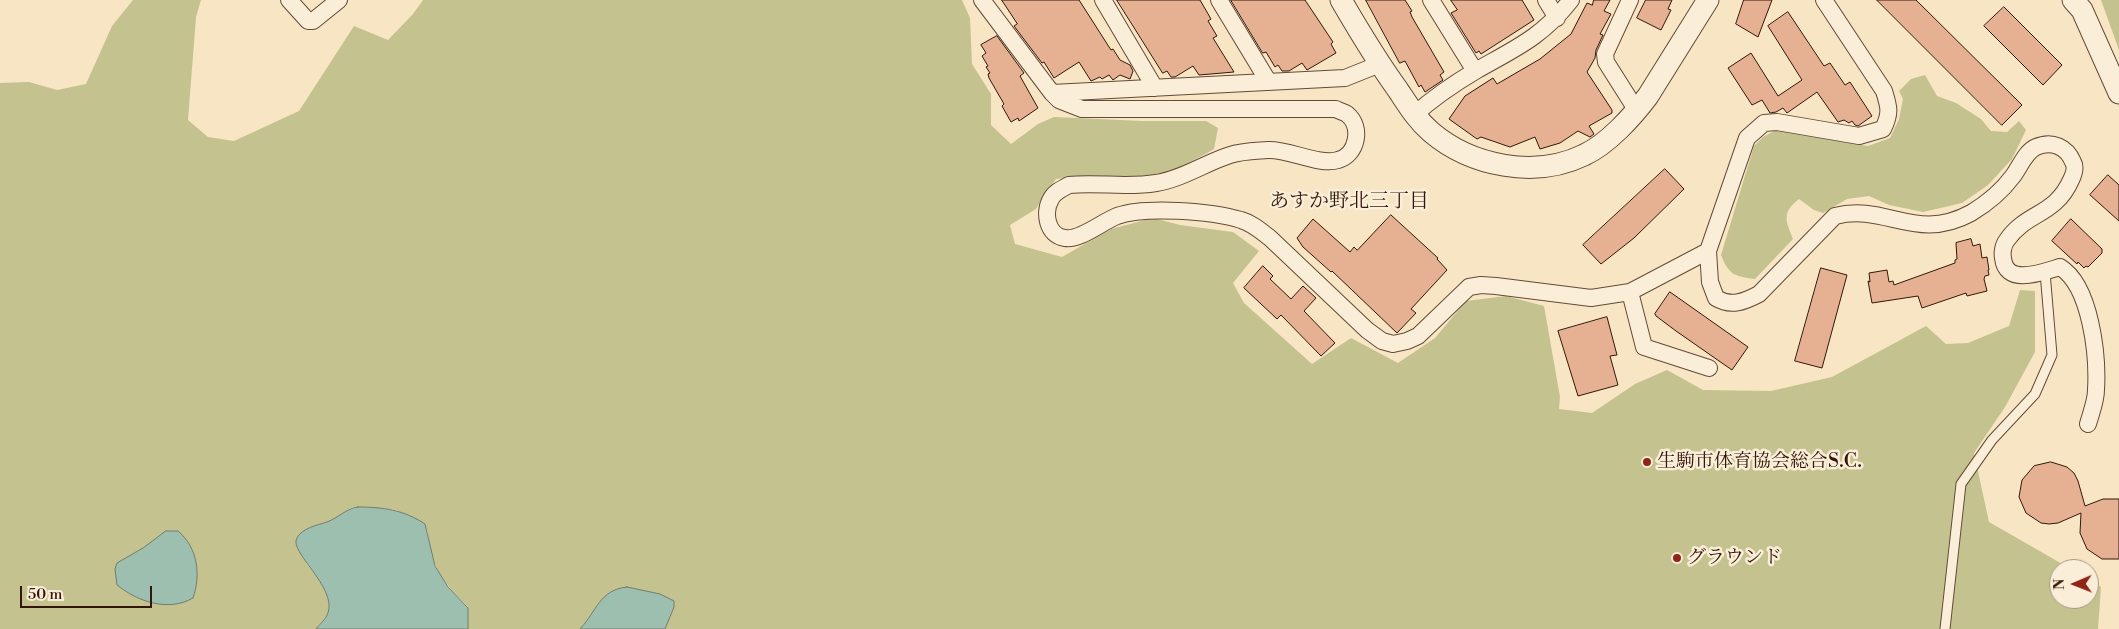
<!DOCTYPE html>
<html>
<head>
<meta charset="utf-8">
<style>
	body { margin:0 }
	#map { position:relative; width:2119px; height:629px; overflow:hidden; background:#f8e5c3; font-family:"Libre Bodoni",serif }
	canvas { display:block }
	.north { position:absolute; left:2049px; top:559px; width:50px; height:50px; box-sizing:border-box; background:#faeed8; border:1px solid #aa9886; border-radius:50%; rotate:269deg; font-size:14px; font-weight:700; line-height:20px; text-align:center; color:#33170a }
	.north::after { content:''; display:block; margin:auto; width:18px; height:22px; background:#8f2418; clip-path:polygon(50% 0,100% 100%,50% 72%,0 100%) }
	.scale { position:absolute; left:20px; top:586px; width:132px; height:22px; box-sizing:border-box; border:2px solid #33170a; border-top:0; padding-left:6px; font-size:15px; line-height:18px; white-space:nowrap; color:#33170a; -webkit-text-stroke:4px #faeed8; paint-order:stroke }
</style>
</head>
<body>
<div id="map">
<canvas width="2119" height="629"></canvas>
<div class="north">N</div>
<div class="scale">50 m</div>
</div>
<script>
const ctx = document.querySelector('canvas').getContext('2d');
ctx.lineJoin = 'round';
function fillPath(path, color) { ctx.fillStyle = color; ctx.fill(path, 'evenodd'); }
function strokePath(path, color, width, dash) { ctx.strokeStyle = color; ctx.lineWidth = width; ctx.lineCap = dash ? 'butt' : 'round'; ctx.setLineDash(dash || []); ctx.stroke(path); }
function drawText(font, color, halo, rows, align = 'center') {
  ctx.font = font + ' "Libre Bodoni","Noto Serif JP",serif'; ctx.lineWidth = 5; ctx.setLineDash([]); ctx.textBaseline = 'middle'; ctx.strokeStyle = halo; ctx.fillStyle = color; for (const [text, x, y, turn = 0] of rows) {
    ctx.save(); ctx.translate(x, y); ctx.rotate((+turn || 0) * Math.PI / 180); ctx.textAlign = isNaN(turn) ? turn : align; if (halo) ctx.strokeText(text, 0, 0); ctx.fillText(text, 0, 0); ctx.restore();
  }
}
fillPath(new Path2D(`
	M133,0H201L196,17L188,120L208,137L234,141L299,111L354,26L388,40L413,14L423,0H962L970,18L972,64L991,94V125L1011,144L1038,124L1054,117L1142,121H1206L1218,128L1214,149C1195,160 1172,172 1150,175C1119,179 1087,175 1056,179L1036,209L1010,225L1015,244L1062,257L1111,229L1153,218L1180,225L1233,232L1259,251L1233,283L1244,303L1312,364L1351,338L1398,363L1435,338L1466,301L1506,296L1544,306L1560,397L1559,409L1592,413L1635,384L1667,370L1703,390L1771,391L1832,377L1926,326L1946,344L1968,343L2009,326L2020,290L2035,291V352L2005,407L1974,453L1989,522L2071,569H2059V599H2089V580L2101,587L2098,629H665L674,607L585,624L580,629H468V607C441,580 432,568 427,529L396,510L358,507L351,508L338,518L306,530V563C317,576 333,595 328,613C326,619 320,624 316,629H0V83L29,82L57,90L86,84L112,26Z
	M2101,0H2119V50Z
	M1925,75L1937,96L1956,103L1981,119L1991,131L2007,132L2019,121L2026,130L2012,159L1988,185L1962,203L1923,212L1889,205L1869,196L1847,199L1823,213L1814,210L1799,199C1781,213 1786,221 1793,239L1755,279C1734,276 1729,275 1721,255L1754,146L1763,137L1776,130L1868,146L1890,138L1899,119L1903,99L1899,91L1911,79Z`), '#c4c28f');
const water = new Path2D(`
	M358,507C383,507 404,510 425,524L435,566L448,587L468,608V629H316C320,624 326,619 328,613C337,587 288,551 297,538C302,528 318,525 327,522C338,518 347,508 358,507Z
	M166,531H178C198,548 201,575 193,598C169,612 138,602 117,585L115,569L117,563L143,548Z
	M627,587L660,594L674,601V607L665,629H580C597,611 599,590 627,587Z`);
fillPath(water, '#9dbfb0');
strokePath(water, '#737c6e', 1);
const building = new Path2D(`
	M1002,0H1079L1111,50L1113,49L1120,60L1130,65L1133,71L1130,79L1120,75L1113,80L1109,75L1102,79L1100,77L1091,81L1079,62L1054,78L1044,62L1042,63L1014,26L1017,24Z
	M1117,0H1200L1211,19L1208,21L1217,36L1213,38L1234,72L1199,75L1193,66L1175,77H1171L1167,71L1163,73Z
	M1231,0H1305L1333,42L1331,44L1336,53L1307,70L1302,63L1289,71H1282L1278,65L1275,67L1266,52L1263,53Z
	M1366,0H1405L1412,11L1410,12L1412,17L1444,72L1440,75L1443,80L1425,92L1421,85L1419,87L1405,61L1400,63Z
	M1451,0H1522L1534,20L1481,54L1479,51L1476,53L1451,13L1457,10Z
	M1594,0H1610L1604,11L1611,14L1600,34L1603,35L1596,50L1595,58L1587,72L1612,110V113L1589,126L1594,134L1590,137L1578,131L1560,143L1540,149L1535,137L1510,147L1481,137L1477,139L1449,119L1465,96L1493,78L1497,84L1540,59L1571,34L1587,3L1592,5Z
	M1646,0H1672L1668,9L1671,10L1661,30L1637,18Z
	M1744,0H1772L1758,37L1736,24Z
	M1877,0H1916L2022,105L2002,125Z
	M2004,7L2062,65L2043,85L1984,26Z
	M1788,12L1824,66L1830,63L1845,85L1850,82L1872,116L1858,126L1855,125L1852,121L1849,123L1844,120L1838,122L1817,92L1787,113L1783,108L1776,112L1770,113L1762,100L1752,105L1728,68L1751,53L1778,96L1802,80L1768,26Z
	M997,36L1024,73L1020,76L1038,108L1019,121L1018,118L1011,122L1002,106L1004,104L989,78L988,74L990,73L986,67L988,66L982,56L986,53L981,45Z
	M1665,169L1684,189L1634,238L1601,264L1583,245Z
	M2108,175L2119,185V221L2090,195Z
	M1391,215L1438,258L1437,259L1447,270L1411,309L1416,313L1397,333L1332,271L1331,272L1303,247L1297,238L1313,219L1350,252L1354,247L1357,250Z
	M2071,219L2102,249V253L2088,267L2086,266L2084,268L2078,262L2077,264L2052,241Z
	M1971,239L1973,246L1980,244L1982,258L1987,257L1989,270H1988L1989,275L1985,276L1984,279L1987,291L1967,296L1966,293L1922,308L1918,296L1872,303L1868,281L1870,282L1869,273L1887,270L1889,282L1893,281L1894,285L1955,263V260L1957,259L1956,243Z
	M1263,266L1273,276L1270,279L1291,299L1303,286L1316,298L1304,311L1335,343L1321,356L1281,315L1277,319L1244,288Z
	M1821,268L1847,275L1822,368L1795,361Z
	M1670,292L1748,347L1732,370L1676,331L1656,316L1655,314Z
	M1607,317L1617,355L1610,356L1618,385L1578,396L1558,331Z
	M2051,462L2067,467L2074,473L2078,481L2085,506L2103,499H2119V559H2102L2087,549L2080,533L2081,513L2058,523L2049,524L2041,523L2026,513L2019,497L2022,480L2034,466Z`);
fillPath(building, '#e5b192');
strokePath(building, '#33170a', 1);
const service = new Path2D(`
	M1945,629L1961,484L1992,440L2035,394L2052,355L2045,272`);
const minor = new Path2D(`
	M289,0L308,21H313L339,0
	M982,0L1052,93L1345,78L1380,64
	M1103,0L1155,88
	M1219,0L1268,81
	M1431,0L1475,71
	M1546,0L1557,18
	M1630,0L1605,54L1606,62L1637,111
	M1824,0L1884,91C1889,107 1891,113 1883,129L1859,136L1777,122L1764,123L1747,138L1708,251L1710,282L1716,298C1731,307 1744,302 1759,294L1835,216C1886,203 1916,243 1971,213C1986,204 2002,191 2013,176C2020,167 2025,152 2036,147C2052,140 2067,147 2073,162C2076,167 2074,174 2071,180C2055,216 2026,212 2007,240C2003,245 2002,253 2003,258C2006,287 2043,272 2060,267C2091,286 2098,356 2096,390C2096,401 2091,413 2088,424
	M1052,93L1059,100L1082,109H1336C1339,111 1344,112 1347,114C1363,127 1357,155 1338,160C1319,166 1289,149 1268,150C1255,151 1242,151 1230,155C1205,163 1182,179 1156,183C1127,188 1097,182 1069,185C1062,189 1054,192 1051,199C1043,212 1047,236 1065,238C1079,241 1102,222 1117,216C1145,206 1211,211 1241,220C1252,223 1261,231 1270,238L1367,330L1382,341L1393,344L1407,341L1418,336L1469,287L1481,285L1496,286L1591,298L1630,292L1708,251
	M1414,115C1433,98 1455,83 1477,70C1516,48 1542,37 1571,0
	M1630,292L1644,347L1709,368`);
const tertiary = new Path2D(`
	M1341,0C1359,31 1377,61 1398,90C1408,105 1417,120 1431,132C1471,166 1535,179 1584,155C1608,144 1633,116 1648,96L1708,0
	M2073,0L2082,10L2119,93`);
strokePath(service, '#644a38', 11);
strokePath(minor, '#644a38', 18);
strokePath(tertiary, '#644a38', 23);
strokePath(service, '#faeed8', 9);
strokePath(minor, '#faeed8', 16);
strokePath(tertiary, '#faeed8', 21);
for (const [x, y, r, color] of [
	[1647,462,5,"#8f2418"],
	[1677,558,5,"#8f2418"]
]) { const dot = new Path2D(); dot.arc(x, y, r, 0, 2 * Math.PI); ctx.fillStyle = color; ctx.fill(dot); strokePath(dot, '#faeed8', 2); }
drawText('19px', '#33170a', '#faeed8', [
	["生駒市体育協会総合S.C.",1657,462],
	["グラウンド",1687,558]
], 'left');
drawText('20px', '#33170a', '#faeed8', [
	["あすか野北三丁目",1349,202]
]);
</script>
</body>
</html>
